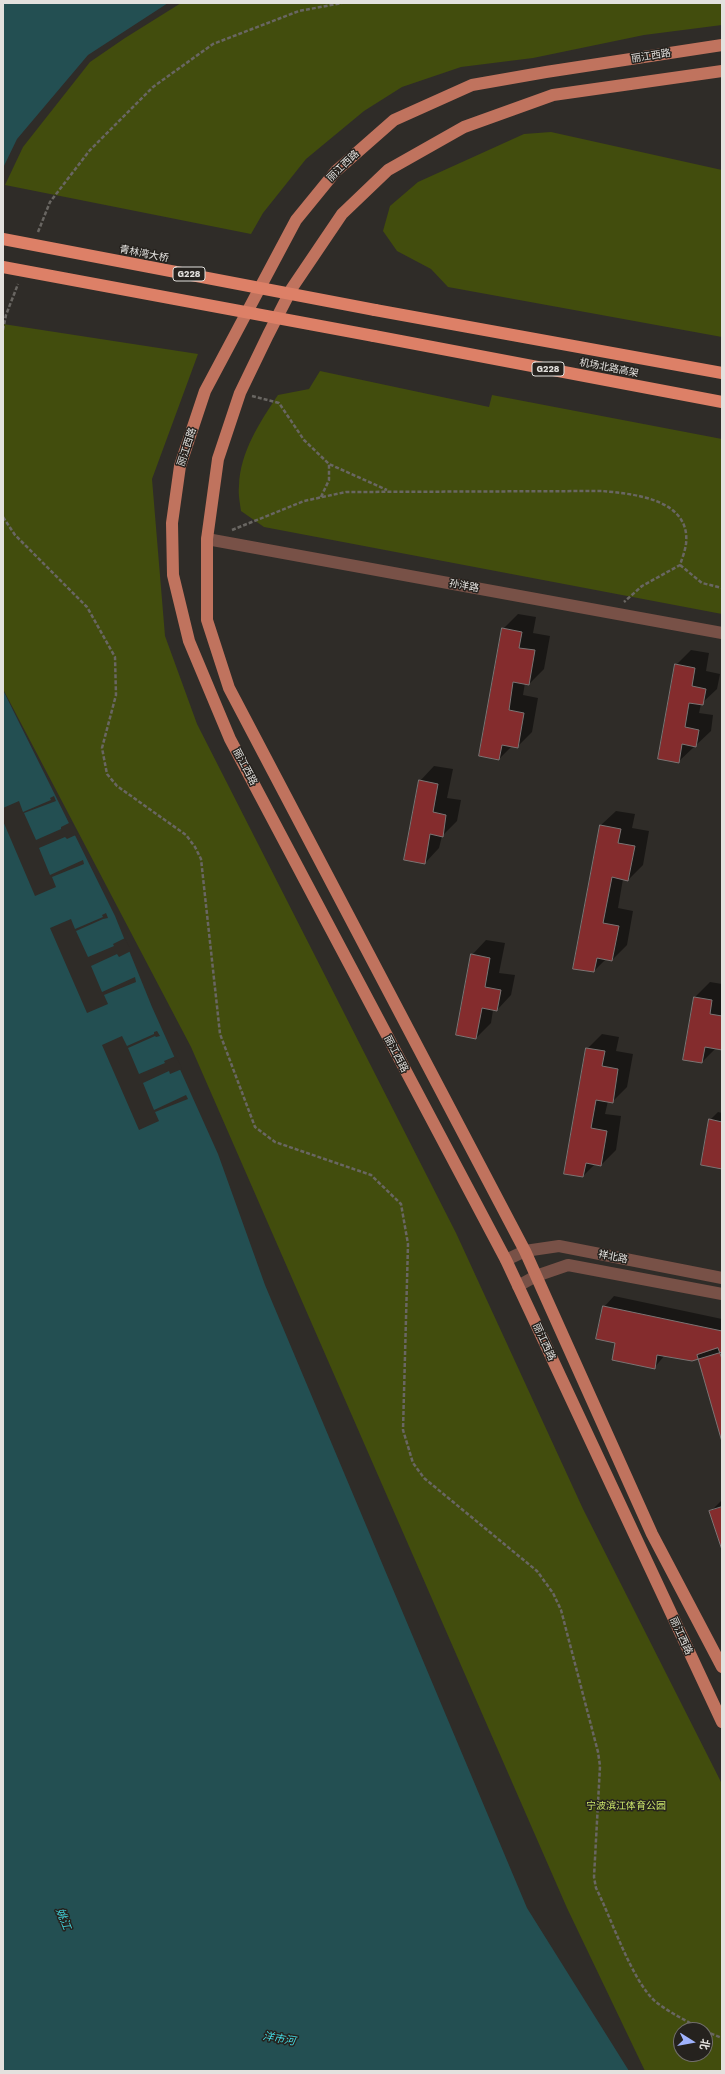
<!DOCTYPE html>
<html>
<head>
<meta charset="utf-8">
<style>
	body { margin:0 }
	#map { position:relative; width:725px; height:2074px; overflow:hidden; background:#2f2c28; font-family:"Work Sans","Noto Sans SC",sans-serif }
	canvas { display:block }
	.frame { position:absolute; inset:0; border:4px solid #e3e1de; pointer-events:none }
	.north { position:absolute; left:673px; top:2022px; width:40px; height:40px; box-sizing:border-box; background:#25221e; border:1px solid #716e6b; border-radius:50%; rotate:101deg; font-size:11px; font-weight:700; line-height:16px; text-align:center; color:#e3e1de }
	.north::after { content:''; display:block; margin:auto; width:14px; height:18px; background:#a0b3fd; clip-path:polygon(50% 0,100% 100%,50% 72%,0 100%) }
</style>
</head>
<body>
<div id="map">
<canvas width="725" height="2074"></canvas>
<div class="frame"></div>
<div class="north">北</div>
</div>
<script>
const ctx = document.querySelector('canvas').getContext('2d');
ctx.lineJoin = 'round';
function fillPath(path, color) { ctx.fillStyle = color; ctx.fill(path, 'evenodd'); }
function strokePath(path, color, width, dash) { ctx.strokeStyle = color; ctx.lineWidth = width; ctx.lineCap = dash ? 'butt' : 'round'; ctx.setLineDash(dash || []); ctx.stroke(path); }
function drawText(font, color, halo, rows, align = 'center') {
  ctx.font = font + ' "Work Sans","Noto Sans SC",sans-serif'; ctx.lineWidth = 3; ctx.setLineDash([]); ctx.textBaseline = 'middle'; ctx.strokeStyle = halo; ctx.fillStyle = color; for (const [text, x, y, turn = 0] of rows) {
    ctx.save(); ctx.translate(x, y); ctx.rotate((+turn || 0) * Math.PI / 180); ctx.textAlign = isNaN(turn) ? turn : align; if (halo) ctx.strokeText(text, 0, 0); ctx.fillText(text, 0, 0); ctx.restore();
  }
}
fillPath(new Path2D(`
	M181,3H722V25L644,35L533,58L461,67L402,87L364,111L306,159L263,213L251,234L5,185L23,147L90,62L125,38Z
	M551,132L722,170V337L448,287L431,269L397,251L383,231L390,206L418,182L524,134Z
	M3,324L198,354L152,479L165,636L197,724L456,1233L583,1509L722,1784V2071H645L567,1908L191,1047L3,689ZM681,2030H705V2054H681Z
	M320,371L489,407L492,395L722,439V614L264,527L241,511C240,503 238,494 239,486C240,452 260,422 278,395L309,389Z`), '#424d0d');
fillPath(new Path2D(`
	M3,3H168L88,55L17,139L3,168Z
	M3,690L115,916L152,1007L218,1154L265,1285L527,1908L629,2071H3Z`), '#234f52');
fillPath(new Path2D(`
	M54,796L56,801L24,813L36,840L61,829V827L71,822L78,834L67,839L65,837L39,848L50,875L83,860L84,864L52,877L56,887L35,896L3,821V808L19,801L23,812L51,800L50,798Z
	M106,913L108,918L103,919L76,931L88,957L114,946L113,944L125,938L131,951L119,957L117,954L91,966L102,992L135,977L136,982L104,995L108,1004L87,1013L50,928L71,919L75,929L103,917L102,915Z
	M157,1031L160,1036L156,1037L155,1036L128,1048L139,1074L165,1063L164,1061L176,1056L182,1069L170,1074L169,1071L143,1083L154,1110L186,1095L188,1099L155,1112L159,1121L139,1130L102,1045L122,1036L127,1046L154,1034V1032Z`), '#2f2c28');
fillPath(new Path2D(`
	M518,614L536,617L533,633L550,636L544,669L529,684L525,683L523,695L538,698L532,732L517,747L512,746L499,759L503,629Z
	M691,650L709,653L706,671L720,674L717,689L701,704L699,713L713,715L711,731L678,762L676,665Z
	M434,766L453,769L447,798L461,800L457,821L442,836L439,848L425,863L420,781Z
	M616,811L635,814L632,828L649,831L643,865L628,880L623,879L618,908L633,911L627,945L612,960L606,959L594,971L601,825Z
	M486,940L505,943L499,973L515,975L511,995L497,1010H493L491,1023L476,1038L472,955Z
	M710,982L722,984V1048H716L702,1062L685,1059L695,997Z
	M602,1034L619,1037L616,1051L633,1054L627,1087L612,1102L608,1101L605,1114L621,1116L616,1150L601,1165L595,1164L583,1176L587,1049Z
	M718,1112L722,1113V1168L710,1120Z
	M614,1296L722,1319V1438L699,1358L665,1355L654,1368L616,1342L604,1307Z
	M722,1500V1547L711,1511Z`), '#0007');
const building = new Path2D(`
	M502,628L522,632L519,648L535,650L529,685L513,682L509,710L524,713L518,748L502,745L499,760L479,756Z
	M675,664L695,668L692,686L706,689L703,705L689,703L685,727L699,730L696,747L682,744L679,763L658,759Z
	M419,780L438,784L433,812L446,815L443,837L430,834L425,864L404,860Z
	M600,825L621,829L618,843L635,846L628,881L612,877L603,923L619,926L612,961L597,958L594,972L573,969Z
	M471,954L490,958L485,987L501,990L497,1011L482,1008L476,1039L456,1035Z
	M694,997L712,1000L710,1014L722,1016V1050L705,1047L702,1063L683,1060Z
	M586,1048L605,1051L602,1066L618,1069L613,1103L596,1100L591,1128L607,1131L601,1166L586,1163L583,1177L564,1174Z
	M709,1119L722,1122V1169L701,1165Z
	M603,1306L722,1331V1352L692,1361L657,1355L655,1369L612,1360L615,1343L596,1339Z
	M718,1348L722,1359V1442L697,1355Z
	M722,1507V1550L709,1511Z`);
fillPath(building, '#842c2d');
strokePath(building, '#7b7473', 1);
strokePath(new Path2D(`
	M38,232L50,202L90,150L153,87L213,44L299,11L342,3
	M3,330L6,315L18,284
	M252,396L279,403L304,440L329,464L387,490
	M321,497L329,480V464
	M3,517L15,535L87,607L115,657L116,695L102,748L107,774L117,786L186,835L195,847L201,859L220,1034L255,1127L275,1142L371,1175L401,1204L408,1244L403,1430L413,1463L424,1478L537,1571L553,1593L561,1610L598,1752L600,1766L594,1877L596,1888C611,1917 632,1982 656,2002C670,2013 687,2021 703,2030
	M232,530L304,501L346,492L602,491C634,494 691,499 686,544C685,551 682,559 680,565L642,586L624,602
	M680,565L702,583L722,588
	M705,2031L722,2038`), '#696662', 2.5, [4, 2]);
strokePath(new Path2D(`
	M207,539L722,633
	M506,1260L525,1251L559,1246L722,1278
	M518,1286L536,1276L568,1265L722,1294`), '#785147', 12);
strokePath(new Path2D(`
	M722,45L546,72L472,85L394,120L336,171L296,220L205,391L180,466L172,523L173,575L189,641L230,739L506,1260L722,1722
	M722,71L553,95L464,127L388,170L342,214L292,288L268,335L240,393L218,459L207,539V620L229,688L525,1251L652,1534L722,1667`), '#c0735e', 12);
strokePath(new Path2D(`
	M375,310L722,373
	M374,336L722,402`), '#dd8067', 12);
strokePath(new Path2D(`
	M3,239L375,310
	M3,267L374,336`), '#dd8067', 12);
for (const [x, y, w] of [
	[189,274,32],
	[548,369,32]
]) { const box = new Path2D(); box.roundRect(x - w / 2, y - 7, w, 14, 3); ctx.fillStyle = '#25221e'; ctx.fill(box); strokePath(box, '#e3e1de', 1); }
drawText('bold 9px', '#e3e1de', null, [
	["G228",189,274],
	["G228",548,369]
]);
drawText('10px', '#e3e1de', '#25221e', [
	["丽江西路",651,56,-9],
	["丽江西路",343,166,-44],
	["青林湾大桥",144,254,11],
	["机场北路高架",609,368,11],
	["丽江西路",187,447,-72],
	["孙洋路",464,586,10],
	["丽江西路",245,767,62],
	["丽江西路",396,1054,62],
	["祥北路",613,1257,11],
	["丽江西路",544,1342,65],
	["丽江西路",681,1636,65]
]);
drawText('10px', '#cae469', '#25221e', [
	["宁波滨江体育公园",626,1806]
]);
drawText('italic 11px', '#43d6df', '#25221e', [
	["姚江",63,1919,68],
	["洋市河",279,2039,10]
]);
</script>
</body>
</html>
